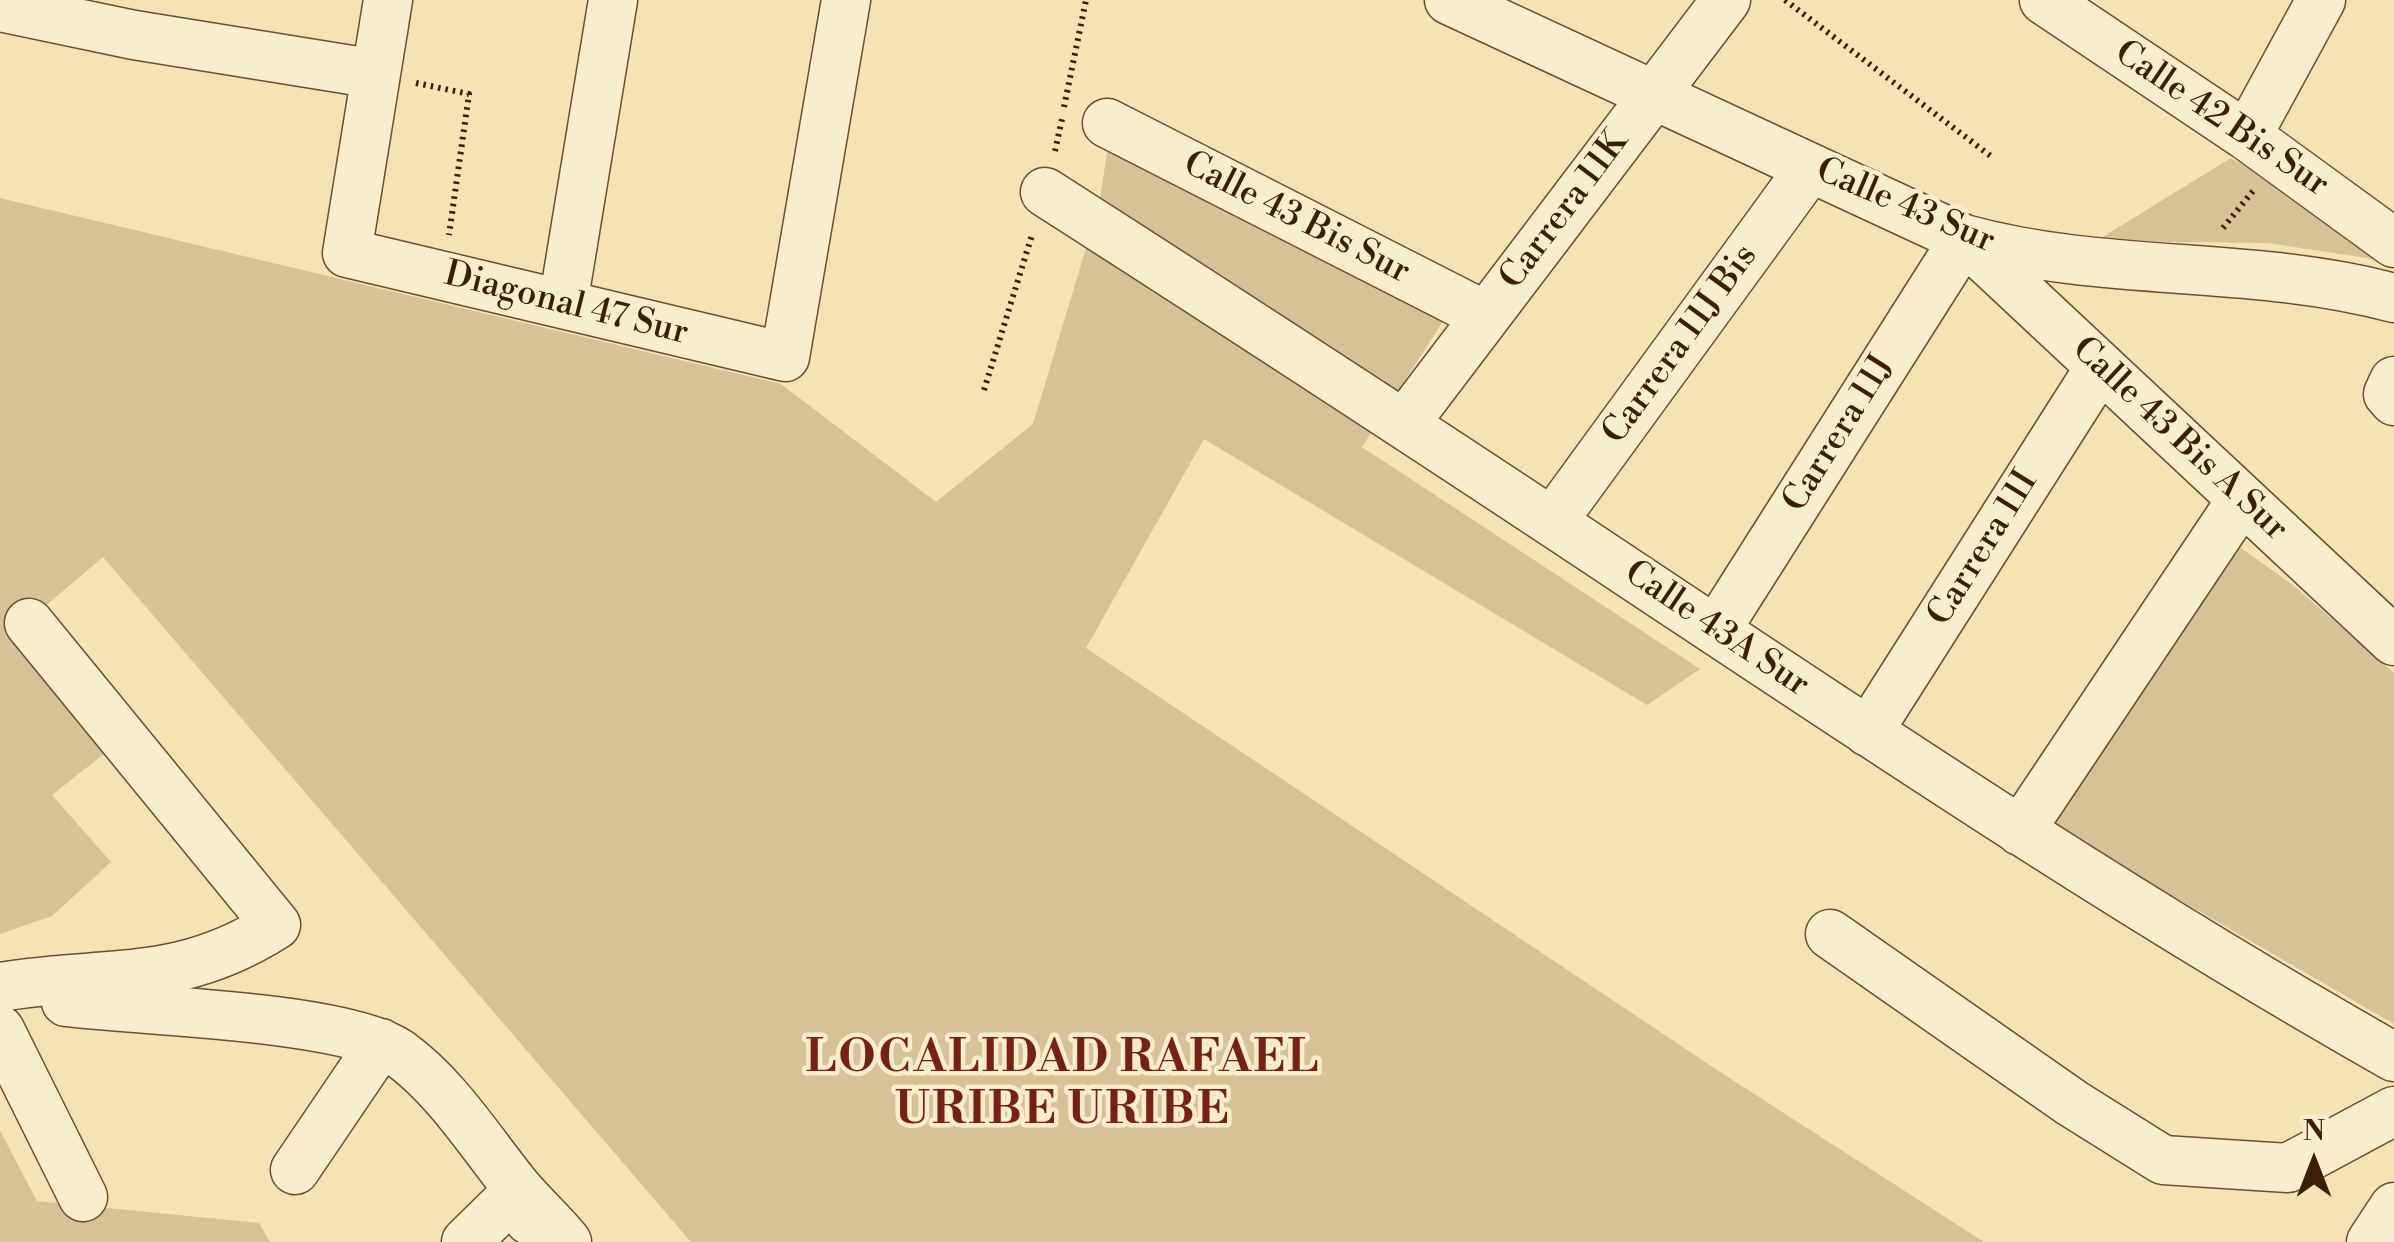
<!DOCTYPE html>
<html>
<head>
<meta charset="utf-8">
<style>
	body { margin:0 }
	#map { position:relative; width:2394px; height:1242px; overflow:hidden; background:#f5e4b2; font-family:"Libre Bodoni",serif }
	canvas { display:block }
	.north { position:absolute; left:2264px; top:1112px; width:100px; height:100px; -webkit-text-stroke:8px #f8edcd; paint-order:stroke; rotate:0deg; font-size:28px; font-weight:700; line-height:40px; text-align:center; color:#3c1d07 }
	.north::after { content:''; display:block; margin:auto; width:35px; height:45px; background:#3c1d07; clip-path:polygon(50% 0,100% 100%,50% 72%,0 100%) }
</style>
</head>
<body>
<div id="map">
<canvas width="2394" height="1242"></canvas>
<div class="north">N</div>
</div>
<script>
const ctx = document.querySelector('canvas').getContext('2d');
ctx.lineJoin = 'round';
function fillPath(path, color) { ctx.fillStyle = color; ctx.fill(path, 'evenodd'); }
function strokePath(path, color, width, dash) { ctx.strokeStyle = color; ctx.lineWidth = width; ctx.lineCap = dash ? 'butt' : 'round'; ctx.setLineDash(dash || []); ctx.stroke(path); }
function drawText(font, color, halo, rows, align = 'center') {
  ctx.font = font + ' "Libre Bodoni",serif'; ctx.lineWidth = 9; ctx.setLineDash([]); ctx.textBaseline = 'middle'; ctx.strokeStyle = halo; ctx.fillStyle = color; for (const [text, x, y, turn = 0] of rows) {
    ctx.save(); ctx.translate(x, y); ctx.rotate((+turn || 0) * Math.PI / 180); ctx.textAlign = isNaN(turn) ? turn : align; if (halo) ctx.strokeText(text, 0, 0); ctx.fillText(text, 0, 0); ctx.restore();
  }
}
fillPath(new Path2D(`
	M1110,133L1458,298L1362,447L1700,669L1647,705L1204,439L1086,648L1717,1070L1984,1242H691L103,557L16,631L114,746L52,795L111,862L52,916L0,934V198L781,384L936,502L1033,424L1099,205Z
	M2231,158L2344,225L2393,262L2268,243L2096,241Z
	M2238,546L2293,585L2394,673V1024L2050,825Z
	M0,1131L37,1201L259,1223L270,1242H0Z`), '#d6c295');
const minor = new Path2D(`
	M388,0L347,253L785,357L846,0
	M1449,0L1964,239C2105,278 2253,260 2394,298
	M2044,0L2247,136L2394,243
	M0,7L134,35L376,74
	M1107,123L1486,316
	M2247,136L2321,0
	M1045,192C1251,324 1455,457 1659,593C1900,753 2141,914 2394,1057
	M563,304L613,0
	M2394,381L2388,394L2394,401
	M1405,423L1726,0
	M1552,522L1810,168
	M1716,630L1964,239L2394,641
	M1868,732L2100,367
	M2020,831L2242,499
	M1830,934L2072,1103L2163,1160L2288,1168L2394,1111
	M0,987C107,969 177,988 276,925L29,623
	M66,1002C140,1011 346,1016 399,1053C446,1087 479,1140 515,1185C531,1205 551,1222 567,1242
	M0,1030L83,1197
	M295,1170L381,1043
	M466,1242L519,1190L529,1220
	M2371,1242L2394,1207`);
strokePath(minor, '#6a4f32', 51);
strokePath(new Path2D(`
	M1785,0L1992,157
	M416,83L469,94L449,235
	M1064,107L1086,0
	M1055,151L1062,119
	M2223,228L2253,191
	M984,390L1032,235`), '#3c1d07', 6, [2.5, 5]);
strokePath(minor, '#f8edcd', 48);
drawText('35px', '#3c1d07', '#f8edcd', [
	["Calle 42 Bis Sur",2221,120,34],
	["Calle 43 Sur",1905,207,23],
	["Carrera 11K",1565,211,-53],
	["Calle 43 Bis Sur",1296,219,27],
	["Diagonal 47 Sur",566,305,14],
	["Carrera 11J Bis",1681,345,-54],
	["Carrera 11J",1840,434,-58],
	["Calle 43 Bis A Sur",2179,440,43],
	["Carrera 11I",1984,549,-58],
	["Calle 43A Sur",1716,630,34]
]);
ctx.letterSpacing = '2.5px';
drawText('bold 45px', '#7a1f14', '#f8edcd', [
	["LOCALIDAD RAFAEL",1063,1060],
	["URIBE URIBE",1063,1112]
]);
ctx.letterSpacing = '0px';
</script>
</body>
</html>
